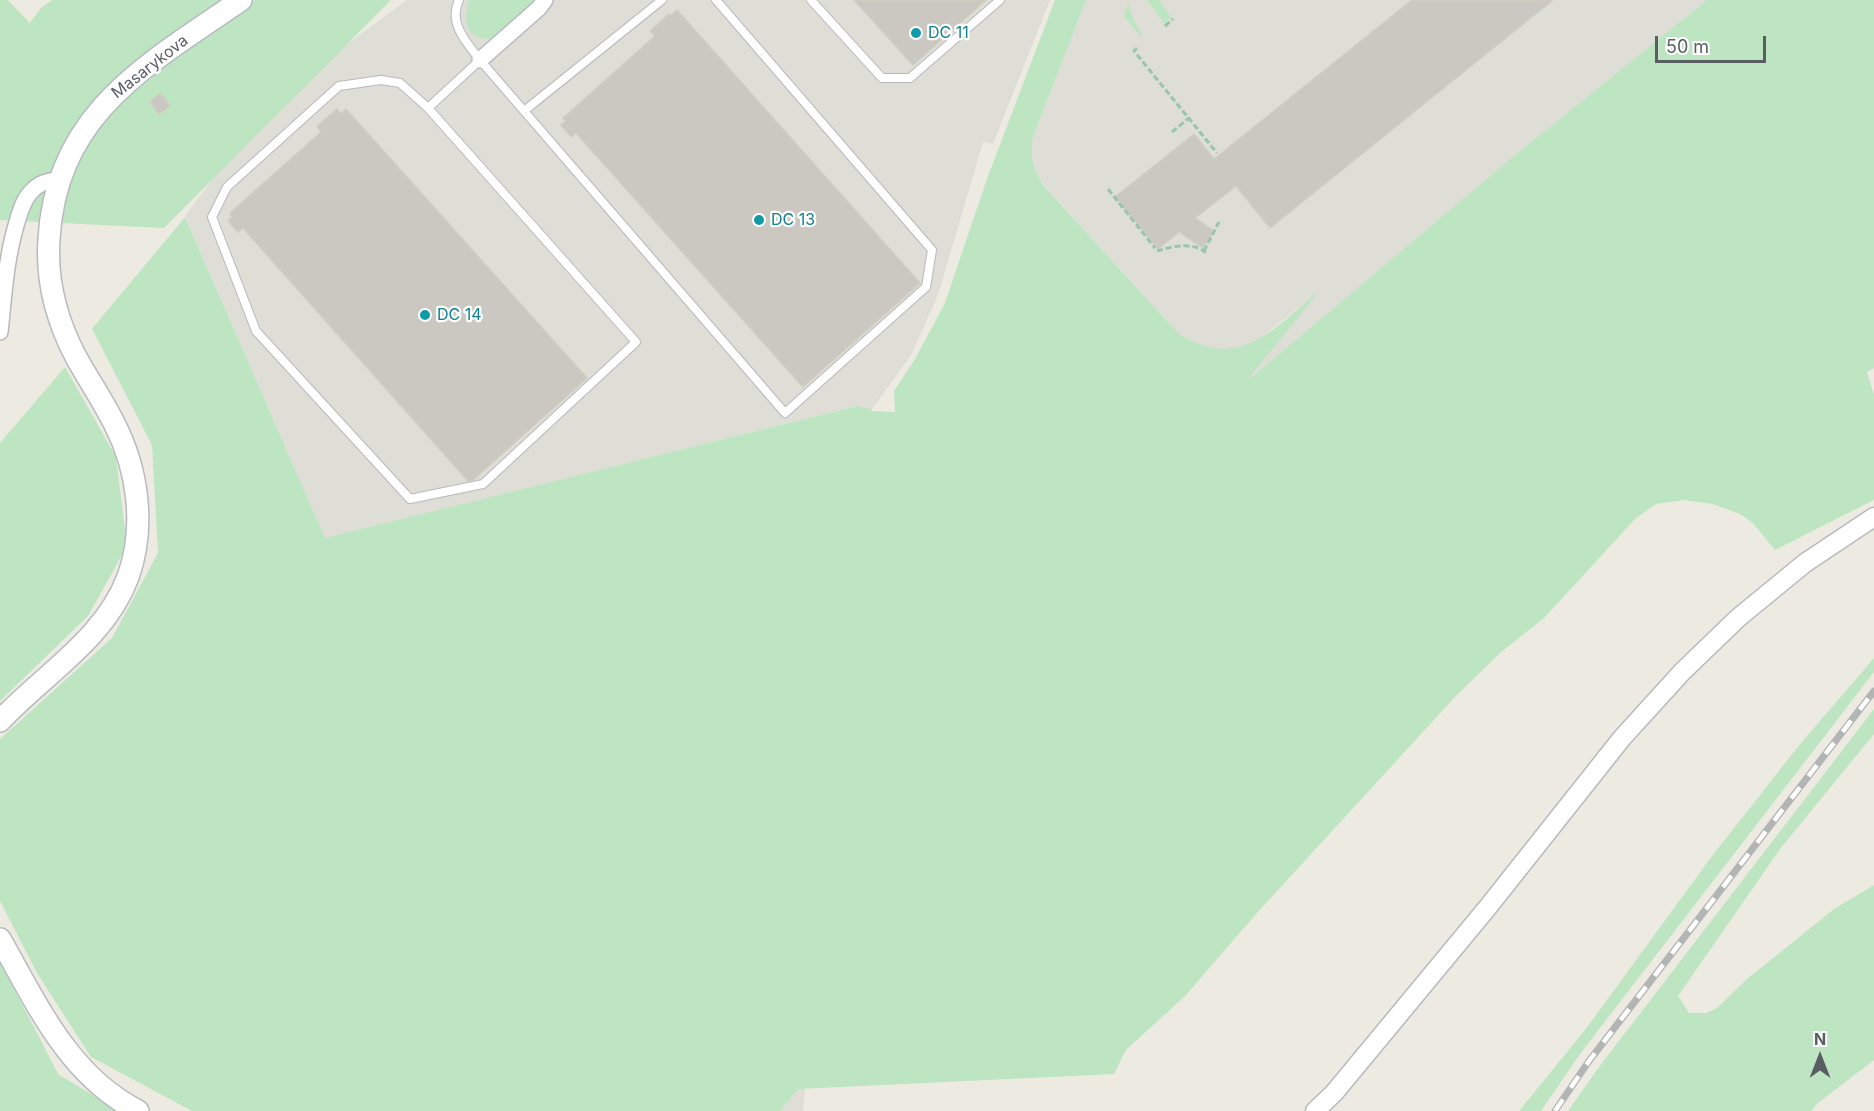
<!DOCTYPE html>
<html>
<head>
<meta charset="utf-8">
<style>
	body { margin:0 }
	#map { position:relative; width:1874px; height:1111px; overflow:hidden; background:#edebe1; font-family:Inter,sans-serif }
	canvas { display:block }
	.north { position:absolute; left:1790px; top:1027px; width:60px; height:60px; -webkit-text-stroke:4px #fff; paint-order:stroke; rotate:0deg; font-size:16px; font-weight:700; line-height:24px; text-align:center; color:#5a5d62 }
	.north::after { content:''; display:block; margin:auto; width:21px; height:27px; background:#5a5d62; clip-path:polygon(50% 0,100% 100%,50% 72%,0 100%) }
	.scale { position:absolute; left:1655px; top:36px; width:111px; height:27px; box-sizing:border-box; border:3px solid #5a5d62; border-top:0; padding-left:8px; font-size:18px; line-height:21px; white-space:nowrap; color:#5a5d62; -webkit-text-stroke:4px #fff; paint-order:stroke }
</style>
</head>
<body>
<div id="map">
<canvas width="1874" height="1111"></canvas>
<div class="north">N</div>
<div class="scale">50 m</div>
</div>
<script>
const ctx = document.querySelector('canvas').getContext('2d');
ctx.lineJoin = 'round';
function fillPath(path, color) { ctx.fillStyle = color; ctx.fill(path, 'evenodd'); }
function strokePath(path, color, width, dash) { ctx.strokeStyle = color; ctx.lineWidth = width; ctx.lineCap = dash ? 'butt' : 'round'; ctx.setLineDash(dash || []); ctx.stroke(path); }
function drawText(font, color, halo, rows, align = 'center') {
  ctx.font = font + ' Inter,sans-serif'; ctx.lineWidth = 4.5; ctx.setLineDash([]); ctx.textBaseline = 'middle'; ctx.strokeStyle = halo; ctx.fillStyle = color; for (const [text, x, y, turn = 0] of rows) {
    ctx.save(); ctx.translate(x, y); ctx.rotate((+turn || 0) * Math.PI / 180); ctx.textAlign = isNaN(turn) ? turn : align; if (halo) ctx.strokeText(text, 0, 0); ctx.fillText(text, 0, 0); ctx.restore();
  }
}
fillPath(new Path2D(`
	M407,0H1050L993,144L983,142L938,295L911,355L872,409L857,406L325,538L185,216L249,130L294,83Z
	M1086,0H1707L1515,155L1253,376L1247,378L1317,293L1259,339L1241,347L1225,350L1208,348L1192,343L1178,333L1042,183L1036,172L1031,149L1033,137Z
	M798,1089H805L803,1111H780Z`), '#deddd6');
fillPath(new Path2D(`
	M0,0H8L29,22L28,25L42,7L52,0H391L164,228L0,220Z
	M469,0H540C531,8 506,34 497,38C493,39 486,39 483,38C462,34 465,16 469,0Z
	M1055,0H1086L1033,137C1030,155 1033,170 1044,186L1178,333C1239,374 1275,327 1320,290L1249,378L1253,376L1515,155L1707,0H1874V368L1867,372L1874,395V500L1775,550L1753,523L1740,514L1712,504L1684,500L1656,504L1636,518L1544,618L1500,653L1454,698L1256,914L1185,996L1126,1050L1114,1074L798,1089L780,1111H192L91,1057L37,973L0,901V739L112,638L158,553L152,445L92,329L185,217L325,538L857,406L872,409L871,411L895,412L894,391L915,359L945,303L988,176Z
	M1147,0H1159L1171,17L1164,23Z
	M1128,3L1135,23L1142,34L1140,36L1124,16Z
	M65,367L116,457L127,546L88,616L0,701V443Z
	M1874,658V672L1580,1054L1541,1111H1519L1585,1030L1712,856L1801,743Z
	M1874,709V734L1780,849L1678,996L1689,1013H1706L1717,1008L1747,979L1834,909L1874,885V1060L1818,1103L1811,1111H1568L1599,1067Z
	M0,961L58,1074L119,1111H0Z`), '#bde5c1');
const building = new Path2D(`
	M854,0H986L913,65Z
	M1412,0H1553L1270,228L1236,186L1195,218L1214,231L1203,248L1179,232L1158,249L1115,197L1194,134L1214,159Z
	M677,10L920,283L803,387L576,133L571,137L561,125L566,121L563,118L655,36L650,31L669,14L670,16Z
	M160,93L170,106L159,114L150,101Z
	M337,109L341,114L346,109L587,378L473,480L468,481L243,228L238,232L228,221L232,217L230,213L321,132L317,126Z`);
fillPath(building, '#cac8c1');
strokePath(building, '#d1cec0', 1.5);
const service = new Path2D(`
	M459,0C448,23 466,42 480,60L785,413L926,287L932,250L716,0
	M811,0L882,78H910L1000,0
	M381,80L400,83L428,108L636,342L483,484L410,499L256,331L212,217L227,187L339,86Z
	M428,108L480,60
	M524,111L662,0`);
const minor = new Path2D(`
	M480,60L539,8L545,0
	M0,332C4,295 6,258 17,222C20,212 23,201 30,193C38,183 47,181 58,180`);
const tertiary = new Path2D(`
	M1315,1111L1334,1093L1488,907L1622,738L1682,672L1738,618L1805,563L1874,517`);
const secondary = new Path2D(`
	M0,721C43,675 105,639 128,577C146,527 138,469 114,423C103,401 88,379 76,357C57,321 46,280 49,239C56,113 148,64 241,0
	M0,939C37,1004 68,1075 138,1111`);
strokePath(service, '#b7b9be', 10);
strokePath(minor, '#b7b9be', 18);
strokePath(tertiary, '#b7b9be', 21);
strokePath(secondary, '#b7bac0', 24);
strokePath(new Path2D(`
	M1165,26L1173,19
	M1137,48L1134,51L1217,153
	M1172,132L1189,118
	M1108,189L1155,248
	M1157,251C1173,246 1195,241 1207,254
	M1204,251L1219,222`), '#97c6a9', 3, [6, 3]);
strokePath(service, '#fff', 8);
strokePath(minor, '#fff', 15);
strokePath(tertiary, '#fff', 18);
strokePath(secondary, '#fff', 21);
const rail = new Path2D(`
	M1555,1111L1589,1061L1874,691`);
strokePath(rail, '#b3b4b4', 7);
strokePath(rail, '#fff', 4.5, [14]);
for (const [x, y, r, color] of [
	[916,33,6,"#0f9aa8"],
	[759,220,6,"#0f9aa8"],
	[425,315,6,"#0f9aa8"]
]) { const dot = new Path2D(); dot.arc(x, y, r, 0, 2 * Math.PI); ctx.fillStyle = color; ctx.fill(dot); strokePath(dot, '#fff', 2); }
drawText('16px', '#0d838f', '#fff', [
	["DC 11",928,33],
	["DC 13",771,220],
	["DC 14",437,315]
], 'left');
drawText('16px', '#5a5d62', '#fff', [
	["Masarykova",150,67,-38]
]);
</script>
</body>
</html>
